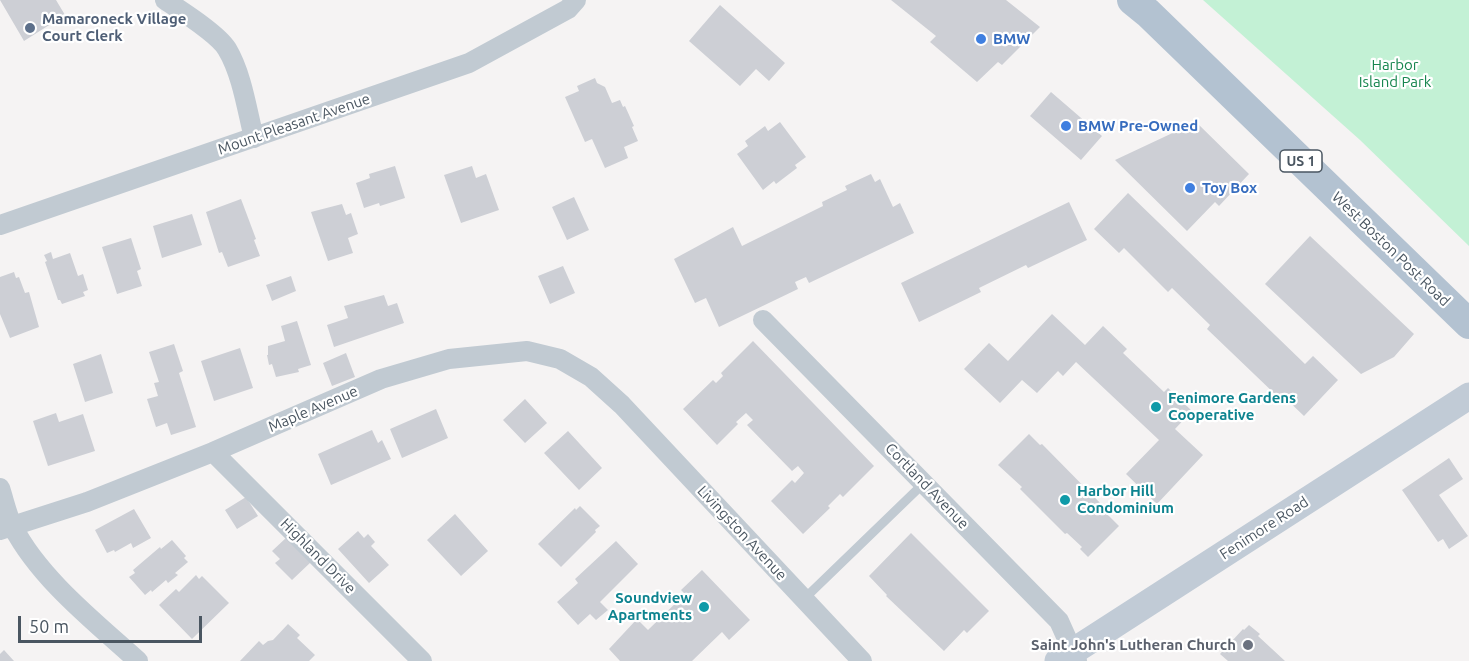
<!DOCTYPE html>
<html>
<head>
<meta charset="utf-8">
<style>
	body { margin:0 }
	#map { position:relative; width:1469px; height:661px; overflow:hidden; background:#f5f3f3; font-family:Ubuntu,sans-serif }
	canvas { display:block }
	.scale { position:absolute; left:18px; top:616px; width:184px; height:27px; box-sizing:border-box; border:3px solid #4a5661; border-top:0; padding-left:8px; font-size:18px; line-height:21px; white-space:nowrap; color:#4a5661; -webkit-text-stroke:4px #fff; paint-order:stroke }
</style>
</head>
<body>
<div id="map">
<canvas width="1469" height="661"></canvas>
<div class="scale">50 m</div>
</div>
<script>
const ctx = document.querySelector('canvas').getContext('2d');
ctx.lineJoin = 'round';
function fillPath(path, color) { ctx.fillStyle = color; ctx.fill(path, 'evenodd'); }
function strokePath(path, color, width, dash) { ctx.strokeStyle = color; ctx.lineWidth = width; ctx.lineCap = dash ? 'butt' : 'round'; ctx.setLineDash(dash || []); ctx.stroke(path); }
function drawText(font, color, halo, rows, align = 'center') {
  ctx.font = font + ' Ubuntu,sans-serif'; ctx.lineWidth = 4.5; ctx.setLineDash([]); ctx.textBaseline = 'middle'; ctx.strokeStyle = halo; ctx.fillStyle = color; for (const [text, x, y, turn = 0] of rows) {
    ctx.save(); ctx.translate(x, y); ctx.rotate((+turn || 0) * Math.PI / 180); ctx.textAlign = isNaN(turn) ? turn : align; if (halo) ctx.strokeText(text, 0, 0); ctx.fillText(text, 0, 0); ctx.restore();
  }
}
fillPath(new Path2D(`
	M1203,0H1469V246L1360,140Z`), '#c3f1d5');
fillPath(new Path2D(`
	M0,0H56L65,15L24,41Z
	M891,0H1006L1040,27L1002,65L998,62L977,82L930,42L936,36Z
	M720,5L785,63L769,81L756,69L740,86L689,41Z
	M595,78L597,83L605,87L612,103L620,100L623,107L625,106L634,126L632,127L638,141L624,147L628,158L605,168L592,139L585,142L565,97L579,91L577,86Z
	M1051,92L1102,136L1081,160L1030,116Z
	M780,122L806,157L795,165L797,168L776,184L774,181L763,190L737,154L748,146L745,141L765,126L768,131Z
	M1196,122L1249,174L1219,206L1215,202L1187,231L1115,160Z
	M395,166L405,198L380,206L379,203L364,208L356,183L370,178L369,174Z
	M472,166L476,178L486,174L499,210L461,223L444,175Z
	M871,174L875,182L880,179L893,207L900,203L914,233L809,283L806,277L795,282L798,289L719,327L706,298L695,303L674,259L733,227L742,246L823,206L822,202L847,190L845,186Z
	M1128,193L1305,364L1313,356L1338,380L1304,416L1281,394L1278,397L1207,329L1210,325L1172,288L1168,292L1124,248L1119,253L1094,229Z
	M574,197L589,230L567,240L552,207Z
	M241,199L256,239L254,240L260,256L228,267L222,252L219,253L206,212Z
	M1069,202L1087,240L1028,268L1026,265L979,288L981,292L919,322L901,283Z
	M342,204L346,215L351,213L358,234L348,238L353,253L328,261L311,212Z
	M192,214L202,245L162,258L153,226Z
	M1310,236L1414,334L1394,357L1361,374L1265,284Z
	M131,238L141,269L137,271L142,286L117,294L102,247Z
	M51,252L53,259L70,253L78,276L83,274L88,290L83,292L85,296L62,304L60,300H58L45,262L47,261L44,255Z
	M563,266L575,293L550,304L538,276Z
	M14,272L16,278L19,277L25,293L29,292L39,327L10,338L0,314V277Z
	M291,276L296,291L272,301L266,285Z
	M384,295L388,306L397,303L404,323L334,347L327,325L348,318L344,306Z
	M1052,314L1085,345L1103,326L1127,349L1123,353L1164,392L1168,388L1192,411L1175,429L1203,455L1157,504L1126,474L1159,440L1076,362L1063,376L1058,371L1037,393L1022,380L1000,403L964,369L989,343L1008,361Z
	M297,321L311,365L298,369L299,372L276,377L272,364L269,365L267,355H268V346L285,341L281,326Z
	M753,341L874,466L843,497L840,494L828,506L830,508L803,534L771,501L792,480L795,483L804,473L798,466L792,471L747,425L753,420L746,413L736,422L738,424L717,445L683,409L713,380L716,383L723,376L721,373Z
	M174,344L183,371L179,373L196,427L171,435L167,423L156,427L147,399L158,396L154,383L159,382L149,352Z
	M240,348L253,388L214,401L201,361Z
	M346,353L355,377L332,386L323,363Z
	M101,354L113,393L85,402L73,364Z
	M525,399L547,423L525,443L503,420Z
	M436,409L448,438L402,458L390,429Z
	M56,413L59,422L83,414L95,451L48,466L33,421Z
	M372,430L378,443L382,440L391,459L331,485L318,454Z
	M568,431L602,468L579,490L544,453Z
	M1029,434L1040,445L1042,444L1109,512L1107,514L1119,526L1088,557L1080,549L1082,547L1067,533L1065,534L1020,489L1022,487L998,465Z
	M1449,458L1463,479L1439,495L1468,536L1449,549L1443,539L1438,542L1402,490Z
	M246,497L258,516L237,529L225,510Z
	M580,506L600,526L595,530L596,532L561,567L538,544L575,508L576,510Z
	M134,509L151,538L133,548L131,543L115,552L114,550L107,553L95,530Z
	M455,514L488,551L461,576L427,540Z
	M358,531L364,538L368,534L375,542L371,546L389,565L369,583L338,549Z
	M911,533L989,611L967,633L964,630L944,651L886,596L887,595L869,576Z
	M287,537L311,562L292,580L275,563L280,559L272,551Z
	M172,540L186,556L184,558L188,562L175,573L178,575L168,583L166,580L152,592L151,590L145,595L129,577L135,573L133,570L160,547L161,549Z
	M616,541L638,564L600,602L608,610L596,620L590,614L578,625L557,602L578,583L575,579Z
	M702,570L750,620L729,640L722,632L692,661H620L609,649L637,619L648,630L685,594L681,590Z
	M196,575L199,579L202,576L229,603L192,639L159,605L176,589L179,592Z
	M288,624L300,635L297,638L315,655L309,661H240L259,641L263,645L268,641L273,640Z
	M1249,625L1260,634L1258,636L1285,661H1228L1220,654L1243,629L1244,630Z
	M4,650L14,661H0V654Z`), '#cdcfd5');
strokePath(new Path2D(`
	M804,599L924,483`), '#c1cad2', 9);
strokePath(new Path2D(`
	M165,0C180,10 218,34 227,49C242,74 247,110 254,138
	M0,225L469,63L568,9L576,0
	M763,320L1059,621L1077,661
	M213,452L422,661
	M0,488C4,500 7,515 13,527C40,579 95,622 138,661
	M0,530L87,502L213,452L381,379L449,359L527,351L560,359L591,377L622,405L862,661`), '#c1cad2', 20);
strokePath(new Path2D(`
	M1058,661L1469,396`), '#c1cbd6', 27);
strokePath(new Path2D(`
	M1132,0L1148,13L1469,324`), '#b3c2d1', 30);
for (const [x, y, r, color] of [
	[30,28,6,"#5c6f8a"],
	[981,39,6,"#3f7fe0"],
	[1066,126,6,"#3f7fe0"],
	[1190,188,6,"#3f7fe0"],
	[1156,407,6,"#0f9aa8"],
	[1065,500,6,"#0f9aa8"],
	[704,607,6,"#0f9aa8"],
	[1248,645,6,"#6b7280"]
]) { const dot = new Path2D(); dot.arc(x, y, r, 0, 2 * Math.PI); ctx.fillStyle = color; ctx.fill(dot); strokePath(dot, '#fff', 2); }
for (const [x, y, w] of [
	[1301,161,42]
]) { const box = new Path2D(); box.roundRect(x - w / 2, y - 11, w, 22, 4.5); ctx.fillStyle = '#fff'; ctx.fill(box); strokePath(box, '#4a5661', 1.5); }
drawText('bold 14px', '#4a5661', null, [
	["US 1",1301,161]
]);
drawText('bold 15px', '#4e5e75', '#fff', [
	["Mamaroneck Village",42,19],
	["Court Clerk",42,36]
], 'left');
drawText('bold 15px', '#366cbe', '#fff', [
	["BMW",993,39],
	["BMW Pre-Owned",1078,126],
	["Toy Box",1202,188]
], 'left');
drawText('15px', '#17864f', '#fff', [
	["Harbor",1395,65],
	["Island Park",1395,82]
]);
drawText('15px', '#4a5661', '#fff', [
	["Mount Pleasant Avenue",294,124,-19],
	["West Boston Post Road",1391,249,44],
	["Maple Avenue",313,409,-23],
	["Cortland Avenue",927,486,46],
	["Fenimore Road",1264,528,-33],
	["Livingston Avenue",742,533,47],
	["Highland Drive",318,556,45]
]);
drawText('bold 15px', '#0d838f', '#fff', [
	["Fenimore Gardens",1168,398],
	["Cooperative",1168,415],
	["Harbor Hill",1077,491],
	["Condominium",1077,508],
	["Soundview",692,598,"right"],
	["Apartments",692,615,"right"]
], 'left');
drawText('bold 15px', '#5b616d', '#fff', [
	["Saint John's Lutheran Church",1236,645]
], 'right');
</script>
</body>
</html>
